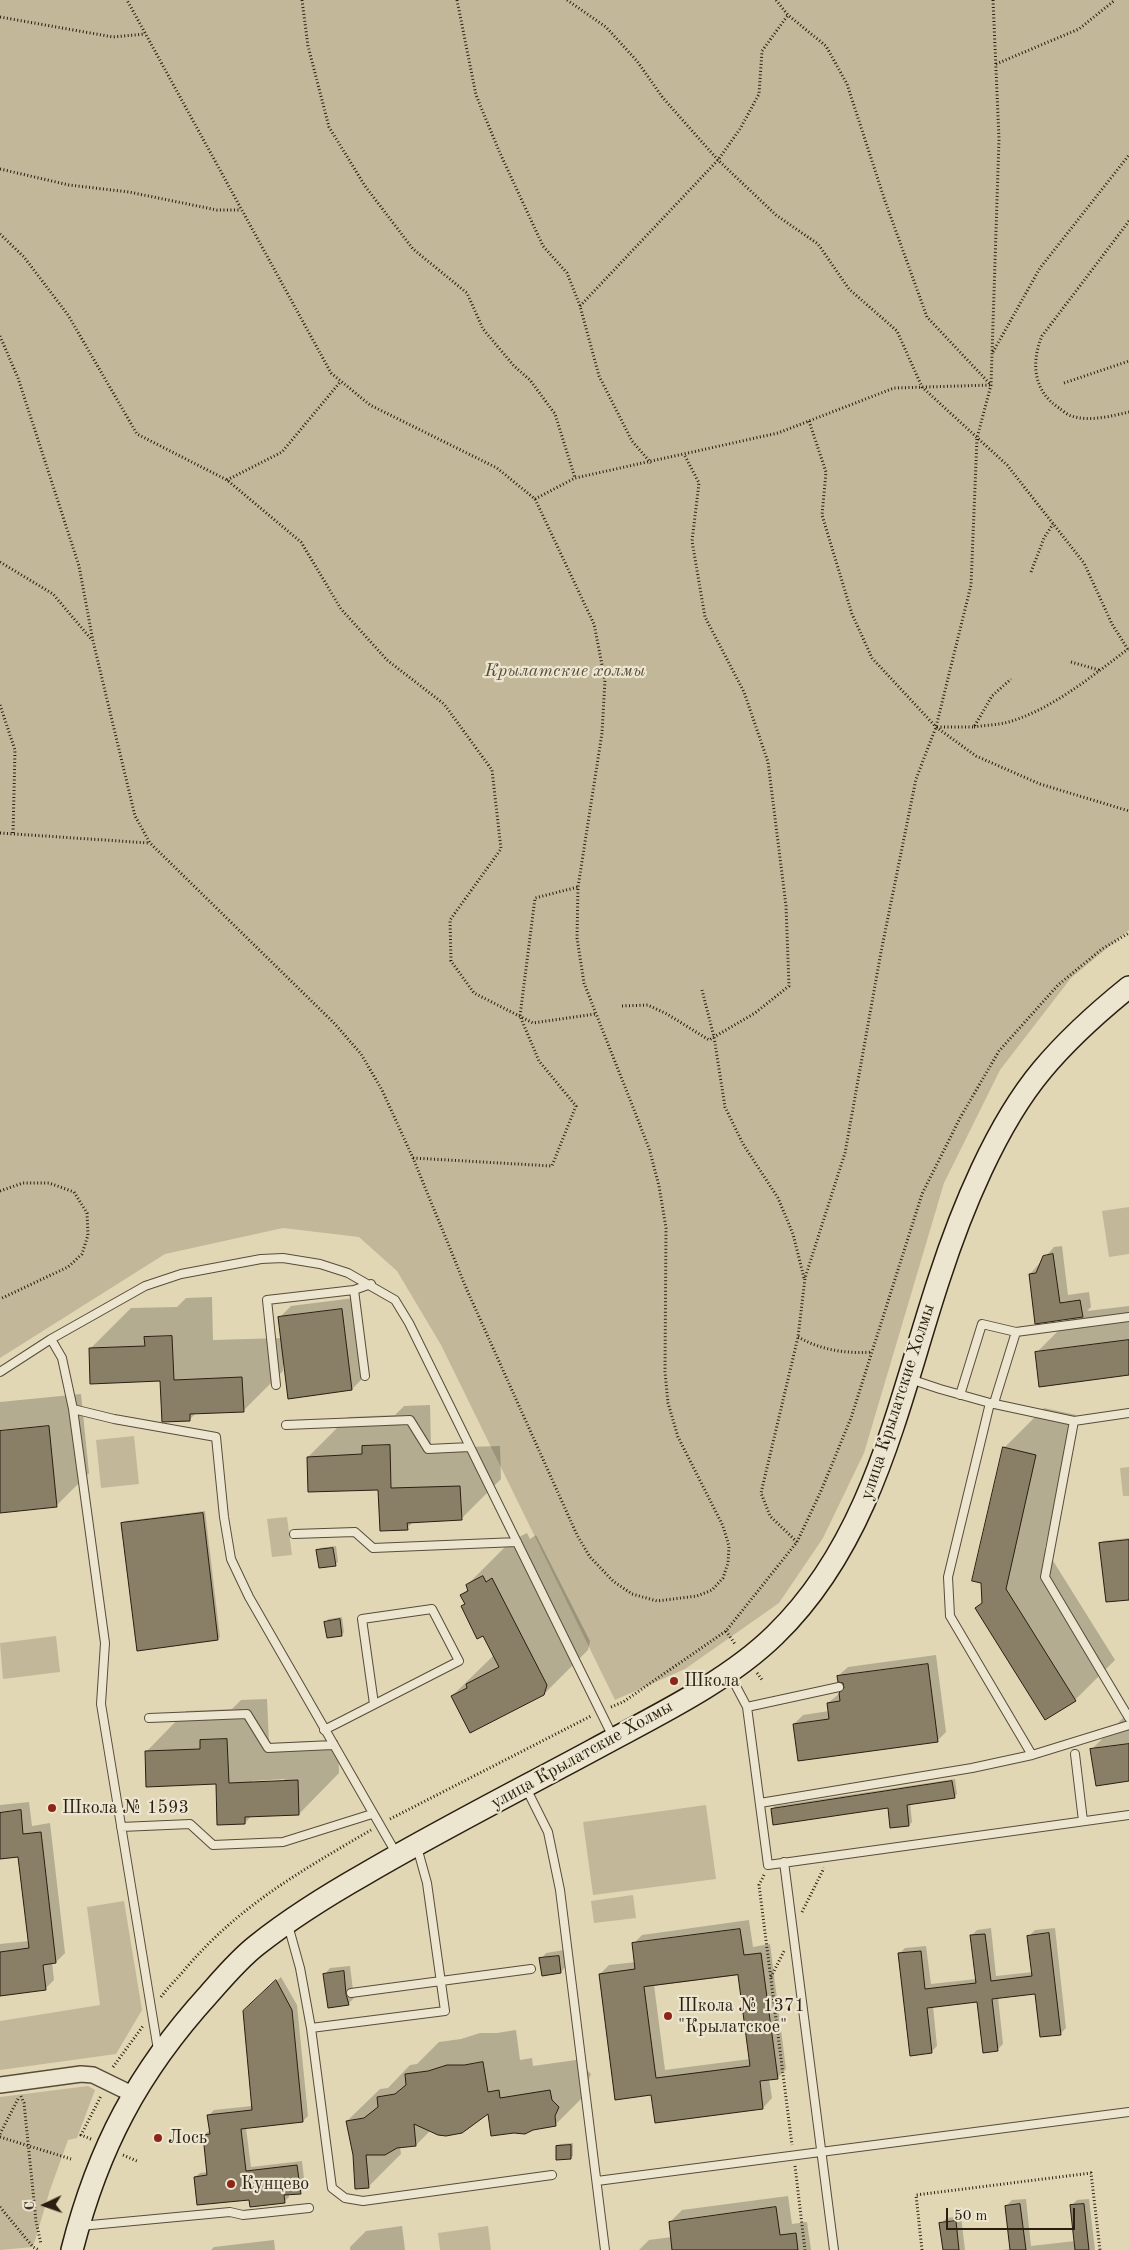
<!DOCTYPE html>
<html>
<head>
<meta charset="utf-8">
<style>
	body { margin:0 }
	#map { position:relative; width:1129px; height:2250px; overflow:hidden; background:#e1d7b5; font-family:"Old Standard TT",serif }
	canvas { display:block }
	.north { position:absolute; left:20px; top:2180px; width:50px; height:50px; -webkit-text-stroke:4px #ece5cf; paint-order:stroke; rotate:267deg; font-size:14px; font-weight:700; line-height:20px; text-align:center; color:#2a1e11 }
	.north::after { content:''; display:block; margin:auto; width:18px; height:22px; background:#2a1e11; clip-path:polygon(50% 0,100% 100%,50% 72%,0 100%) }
	.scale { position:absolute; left:946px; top:2208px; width:129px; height:22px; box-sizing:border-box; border:2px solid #2a1e11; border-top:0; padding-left:6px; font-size:15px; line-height:18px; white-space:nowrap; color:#2a1e11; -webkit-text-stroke:4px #ece5cf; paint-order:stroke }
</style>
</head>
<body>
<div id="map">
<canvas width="1129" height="2250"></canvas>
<div class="north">С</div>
<div class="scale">50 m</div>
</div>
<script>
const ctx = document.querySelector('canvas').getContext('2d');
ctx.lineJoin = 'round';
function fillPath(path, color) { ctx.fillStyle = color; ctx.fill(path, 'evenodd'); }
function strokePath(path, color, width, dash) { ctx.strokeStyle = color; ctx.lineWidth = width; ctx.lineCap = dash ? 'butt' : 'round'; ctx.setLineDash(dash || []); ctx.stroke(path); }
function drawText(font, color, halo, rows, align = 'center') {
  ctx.font = font + ' "Old Standard TT",serif'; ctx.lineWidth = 4.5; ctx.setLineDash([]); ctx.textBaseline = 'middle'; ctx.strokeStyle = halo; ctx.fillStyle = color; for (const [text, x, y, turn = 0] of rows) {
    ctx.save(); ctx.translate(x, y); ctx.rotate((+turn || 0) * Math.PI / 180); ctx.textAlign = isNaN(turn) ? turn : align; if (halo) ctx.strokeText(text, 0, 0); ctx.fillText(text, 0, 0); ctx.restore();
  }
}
fillPath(new Path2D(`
	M0,0H1129V930L1071,978L1000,1070L944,1183L864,1453L823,1538L779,1603L685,1669L615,1700L441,1345L397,1271L359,1237L283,1228L165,1254L0,1358Z
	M1129,1207V1254L1109,1257L1102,1211Z
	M134,1436L139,1484L101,1488L96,1440Z
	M1129,1467V1496H1123L1120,1468Z
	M287,1517L292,1555L272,1557L267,1519Z
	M56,1636L60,1672L3,1679L0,1643Z
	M706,1805L716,1879L593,1895L583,1822Z
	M633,1895L636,1918L594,1923L591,1901Z
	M124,1901L142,2010L116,2054L0,2070V2021L100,2005L87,1907Z
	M88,2086L95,2090L77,2138L68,2140L50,2190L33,2247L0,2250V2097Z
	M488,2226L491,2250H440L438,2233Z`), '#c2b899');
fillPath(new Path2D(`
	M1062,1246L1068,1295L1089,1292L1091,1307L1087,1311L1129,1306V1374L1036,1353L1071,1318L1030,1274L1054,1247Z
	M212,1297L213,1340L282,1338L279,1318L291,1306L354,1298L364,1377L352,1389L290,1397L285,1362H283V1371L243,1411L196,1413L189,1420L162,1380L90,1349L131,1308L177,1307L186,1298Z
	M81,1394L89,1473L56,1506L0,1495V1402Z
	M430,1405L431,1448L500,1446L501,1479L461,1519L414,1521L407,1528L379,1489L308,1457L348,1417L395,1415L404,1406Z
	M1044,1408L1076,1415L1045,1548L1115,1660L1075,1700L977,1608L983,1601L1004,1448Z
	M205,1511L220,1637L218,1639L123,1523L125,1521Z
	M527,1533L530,1539L536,1535L590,1641L588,1650L544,1694L452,1696L494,1655L461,1595L469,1588L467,1585L511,1541Z
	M1129,1538V1598L1100,1544L1103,1541Z
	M336,1546L338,1562L335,1564L317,1551L320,1548Z
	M342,1617L344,1632L342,1635L328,1637L326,1622L328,1619Z
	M936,1655L946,1732L937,1741L794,1724L803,1715L829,1711L828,1703L846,1688L838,1676L848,1667Z
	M267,1699L269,1743L338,1740L339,1773L299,1814L252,1815L245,1823L217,1783L146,1752L186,1711L232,1709L241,1700ZM285,1779L282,1782L252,1783V1781Z
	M1129,1712V1780L1092,1749Z
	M955,1779L957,1794L954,1797L910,1803L912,1822L909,1825L889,1806L772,1809L775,1806Z
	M29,1802L32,1826L50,1823L65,1953L56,1962H52L54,1980L45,1989L0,1994V1944L29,1941L19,1855L0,1858V1805Z
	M749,1920L753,1947L770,1944L786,2069L777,2078L769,2079L772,2098L763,2108L652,2094L600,1974L609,1965L636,1962L633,1944L642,1935ZM739,1974L750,2059L665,2070L654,1985Z
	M991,1928L996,1976L1033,1972L1029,1936L1035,1930L1055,1928L1066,2028L1060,2034L1036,1993L998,1997L1003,2044L997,2050L978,2001L933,2006L937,2046L931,2052L899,1954L905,1948L926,1946L931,1984L976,1979L971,1936L977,1930Z
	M564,1950L566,1966L561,1972L541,1959L546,1953Z
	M350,1966L354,1998L348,2004L325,1974L330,1968Z
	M281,1977L297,2005L308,2116L303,2121L246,2128L251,2167L302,2161L305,2187L300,2192L289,2194V2197L284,2202L251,2198L195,2177L200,2173L208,2172L204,2135L210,2130L209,2115L214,2110L252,2106L245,2011Z
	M516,2030L520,2060L532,2058L533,2066L583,2059L584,2067L591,2074L587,2083L588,2092L555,2125L489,2112L468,2129L453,2134L431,2130L416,2145L400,2147L401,2154L368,2187L354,2155L347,2121L380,2089L388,2088L410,2065L417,2064L439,2042L461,2039L480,2033H497Z
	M573,2143V2156L570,2158L557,2146L560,2144Z
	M788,2196L792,2224L807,2222L811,2250H639L649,2240L672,2237L670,2222L682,2210Z
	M1026,2199L1031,2246L1075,2241L1071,2206L1077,2200L1089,2199L1095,2250H1002L1011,2249L1006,2206L1012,2200Z
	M961,2216L965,2250H944L941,2223L947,2218Z
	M402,2226L405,2250H350V2247L366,2231Z
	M274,2240L275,2250H211L214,2247Z`), '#0003');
const building = new Path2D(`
	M1053,1254L1060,1303L1080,1300L1083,1317L1035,1324L1029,1274L1036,1273L1043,1256Z
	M342,1309L352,1390L288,1399L278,1317Z
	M172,1336L174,1380L242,1377L244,1412L190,1414V1421L162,1422L160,1381L90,1384L89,1348L145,1346L144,1337Z
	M1129,1340V1375L1039,1387L1035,1352Z
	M49,1426L57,1507L0,1513V1431Z
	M390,1445L391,1488L460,1486L462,1520L407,1523L408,1530L380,1531L378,1490L308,1492L307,1457L362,1454V1446Z
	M1003,1447L1036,1455L1006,1589L1076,1701L1045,1720L975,1608L982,1603L981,1583L972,1581Z
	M203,1513L218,1640L137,1651L121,1523Z
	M1129,1540V1600L1106,1602L1099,1543Z
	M333,1548L336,1566L319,1568L316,1550Z
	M483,1576L486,1582L492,1578L547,1685L544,1695L470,1733L451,1696L467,1688L466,1684L499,1667L483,1636L477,1639L461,1606L465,1604L460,1595L468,1591L466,1585Z
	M340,1619L342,1636L327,1638L324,1622Z
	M928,1664L938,1742L798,1761L793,1724L829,1719L827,1703L840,1701L839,1693L844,1688L843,1683L838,1682L837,1676Z
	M227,1739L229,1783L298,1780L299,1815L245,1817V1824L217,1825L216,1784L146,1787L145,1751L200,1749V1740Z
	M1129,1744V1781L1096,1786L1090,1749Z
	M952,1781L955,1798L907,1805L909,1826L890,1828L888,1808L773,1825L771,1809Z
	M21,1810L23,1834L41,1832L56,1963L43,1965L46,1990L0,1996V1952L29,1948L18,1857L0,1859V1813Z
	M740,1929L744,1955L761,1953L778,2079L760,2081L763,2109L655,2123L651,2095L615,2100L599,1974L635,1969L632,1943ZM738,1975L750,2066L656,2078L644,1987Z
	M1049,1933L1061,2035L1040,2037L1035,1994L992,1999L998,2051L983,2053L977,2002L927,2008L932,2053L910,2056L898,1953L921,1951L925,1989L976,1983L970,1935L985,1934L991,1981L1032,1976L1027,1936Z
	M559,1956L561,1973L542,1976L539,1958Z
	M344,1971L346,1994L349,2005L328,2008L323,1974Z
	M276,1980L292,2010L303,2122L241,2129L246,2171L297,2165L301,2194L284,2195L285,2203L250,2207L249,2200L197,2205L194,2177L207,2175L203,2135L210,2134L207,2115L252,2110L243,2011Z
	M483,2062L488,2092L499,2090L500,2098L550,2090L552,2100L559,2107L555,2116L556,2126L533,2130L525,2134L514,2133L491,2136L488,2114L462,2133L446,2136L438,2135L414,2124L416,2146L397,2148L385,2155H366L369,2188L355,2189L353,2155L346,2121L364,2118L378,2107L377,2097L395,2094L406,2085L405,2074L428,2071L447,2065H464Z
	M571,2145V2159L556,2160V2146Z
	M1020,2204L1026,2250H1010L1005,2206Z
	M1084,2204L1089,2250H1075L1070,2205Z
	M776,2207L780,2235L796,2233L798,2250H672L669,2222Z
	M956,2221L959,2250H943L939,2223Z`);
fillPath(building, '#897e66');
strokePath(building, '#2a1e11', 1);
const lane = new Path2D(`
	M354,1290L365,1376
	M51,1339L62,1358L73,1409L114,1419L216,1437L224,1517L231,1559L249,1597L396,1853
	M0,1372L51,1339L145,1286L181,1274L261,1259L283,1258L320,1264L348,1273L395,1300L409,1323L613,1737
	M910,1379L940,1389L990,1403L948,1577L950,1616L1032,1755L1129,1725
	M276,1385L267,1300L354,1290L371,1284
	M960,1395L982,1324L1016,1332L1129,1317
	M990,1403L1074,1421L1045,1577L1129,1718
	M994,1403L1016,1332
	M73,1409L105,1643L101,1704L158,2050
	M1074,1421L1129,1413
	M286,1425L410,1420L428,1449L470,1447
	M294,1534L355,1532L373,1548L517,1542
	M729,1673L747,1707L839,1687
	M747,1707L768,1865L1129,1815
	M149,1718L247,1714L268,1748L333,1745
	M324,1730L340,1722L459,1661L432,1609L362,1619L374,1704
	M1075,1754L1083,1821
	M526,1788L548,1832L560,1890L605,2250
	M760,1803L972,1768L1032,1755
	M121,1827L190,1824L213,1845L283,1842L372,1814
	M417,1847L427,1883L445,2011L311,2028L332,2188L345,2198L363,2201L552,2175
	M784,1862L834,2250
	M288,1925L300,1968L311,2028
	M351,1993L531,1969
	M597,2181L1129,2112
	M80,2226L230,2212L243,2215L309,2208`);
const street = new Path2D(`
	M0,2085L81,2074L93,2075L132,2094`);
const secondary = new Path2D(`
	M72,2250C98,2148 138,2072 209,1994C224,1977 239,1959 257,1945C291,1918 328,1895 365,1874C440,1830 517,1791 593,1750C653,1717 726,1683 775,1635C873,1540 898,1403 939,1279C961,1211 996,1125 1042,1070C1067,1040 1098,1012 1129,987`);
strokePath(lane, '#584c3a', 10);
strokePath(street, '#584c3a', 18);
strokePath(secondary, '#2a1e11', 24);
strokePath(new Path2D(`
	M302,0L308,46L329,127L365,186L413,249L467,293L483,329L514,366L530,380L555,414L575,478
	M457,0L476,95L499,151L543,246L567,273L580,306L599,376L632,441L651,463
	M567,0L606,27L637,61L663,98L718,160L776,215L818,244L849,289L897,331L922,387L1007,465L1084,563L1112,624L1129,651
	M776,0L788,15L826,46L847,84L885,201L927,317L991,385
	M0,17L113,37L145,34
	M996,64L1079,29L1115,0
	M0,169L69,185L129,192L217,210H241
	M1129,221L1042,336C1031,362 1033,391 1059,408C1062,410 1067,415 1072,416C1089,422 1112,416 1129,412
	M0,234L24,257L68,315L137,434L227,480L301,542L341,609L387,660L444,704L492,770L501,849L450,920L451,961L474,993L533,1023L595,1014
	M580,306L718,160L740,129L759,94L762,51L788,15
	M0,336L18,378L79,566L93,641L135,816L150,843L335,1024L361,1054L382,1090L413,1158L467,1290L577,1535L590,1557L613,1581L632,1594L657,1601L697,1596L712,1590L723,1578L728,1563L729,1546L723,1526L678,1437L668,1403L665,1372L666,1228L659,1186L649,1148L584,983L577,938L578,887L602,733L605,680L594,624L535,499L497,468L370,405L331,373L127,0
	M993,352L1040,268L1129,155
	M1064,383L1129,361
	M809,421L826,472L822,515L852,614L872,658L936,727L976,756L1040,784L1129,811
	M227,480L282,452L341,381
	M535,499L575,478L778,433L894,388L991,385
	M0,562L53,594L92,640
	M1031,572L1044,538L1053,524
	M1071,662L1099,670
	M0,705L15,750L13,834
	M937,727H974L992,696L1011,679
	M974,727C986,725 1000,725 1012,721C1055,707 1092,676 1128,649
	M0,833L149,843
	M702,990L714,1037L725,1107L743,1144L778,1198L793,1234L804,1278
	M622,1006L648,1005L667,1014L709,1040L755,1013L789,986L786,906L768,762L744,692L705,617L692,541L699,483L685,456
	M413,1158L552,1166L576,1106L539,1061L520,1016L535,898L578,887
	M0,1191L23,1183H49L74,1192L87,1213L88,1235L82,1254L68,1267L0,1299
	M798,1337C821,1350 846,1354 872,1352
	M797,1542L770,1516L761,1493L798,1337L805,1278L845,1153L881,952L916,779L936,727L971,585L977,438L991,385L999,139L993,0
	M726,1631L735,1644
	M757,1673L763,1681
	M611,1707L623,1702L726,1631L797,1542L821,1491L851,1418L922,1194L960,1118L999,1051L1058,985L1102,949L1129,933
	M390,1819L591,1716
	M764,1875L759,1885L792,2145
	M802,1912L824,1868
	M771,1977L784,1951
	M161,1997C168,1987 178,1978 186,1968C240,1905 301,1871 371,1830
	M113,2067L143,2026
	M21,2096L24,2103L36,2221L41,2244
	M0,2134L19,2097
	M0,2137L71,2159
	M91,2139L81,2135L101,2096
	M123,2155L137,2161
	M795,2166L805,2250
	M0,2207L33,2247L39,2250
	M922,2250L916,2195L1091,2173L1100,2250`), '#2a1e11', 3, [1, 2.5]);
strokePath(lane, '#ece5cf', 8);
strokePath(street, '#ece5cf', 15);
strokePath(secondary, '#ece5cf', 21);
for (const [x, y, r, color] of [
	[674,1681,5,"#8f2418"],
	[52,1808,5,"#8f2418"],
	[668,2016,5,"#8f2418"],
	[158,2138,5,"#8f2418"],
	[231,2184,5,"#8f2418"]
]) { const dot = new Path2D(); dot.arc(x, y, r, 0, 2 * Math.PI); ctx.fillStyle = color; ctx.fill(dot); strokePath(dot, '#ece5cf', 2); }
drawText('italic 18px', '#584c3a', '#ece5cf', [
	["Крылатские холмы",565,671]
]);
drawText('18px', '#2a1e11', '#ece5cf', [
	["улица Крылатские Холмы",898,1402,-72],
	["улица Крылатские Холмы",582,1755,-29]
]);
drawText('18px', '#2a1e11', '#ece5cf', [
	["Школа",684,1681],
	["Школа № 1593",62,1808],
	["Школа № 1371",678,2006],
	["\"Крылатское\"",678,2027],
	["Лось",168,2138],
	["Кунцево",241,2184]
], 'left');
</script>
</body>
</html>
